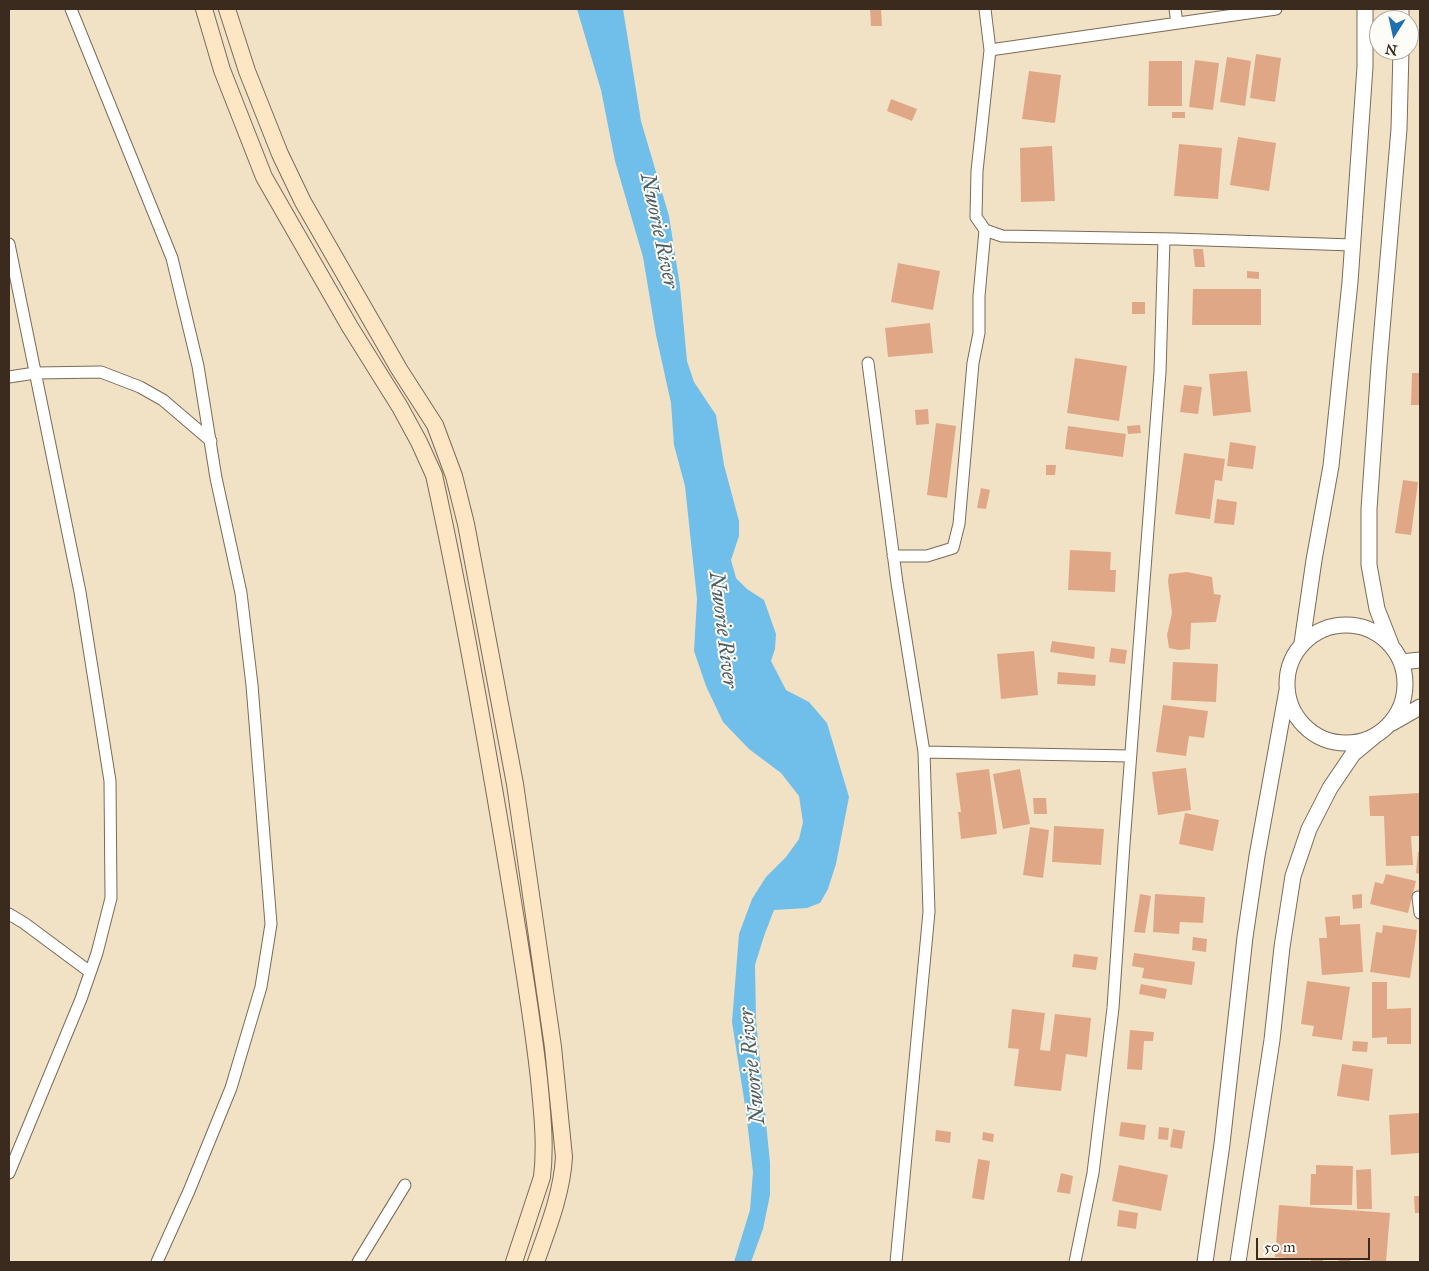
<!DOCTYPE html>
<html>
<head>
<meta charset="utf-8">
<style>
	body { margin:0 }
	#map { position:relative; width:1429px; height:1271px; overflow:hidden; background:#f2e2c5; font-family:"IM FELL Great Primer",serif }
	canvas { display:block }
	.frame { position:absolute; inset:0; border:10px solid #3b2a1e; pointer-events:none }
	.north { position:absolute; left:1369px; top:10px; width:50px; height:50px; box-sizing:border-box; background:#fdfcf7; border:1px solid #afa8a0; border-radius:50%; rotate:190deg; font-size:14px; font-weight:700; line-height:20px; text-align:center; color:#3b2a1e }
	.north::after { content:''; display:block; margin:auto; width:18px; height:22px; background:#1f6fb2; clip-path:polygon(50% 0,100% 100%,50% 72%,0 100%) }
	.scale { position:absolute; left:1256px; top:1238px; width:114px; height:22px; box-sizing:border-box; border:2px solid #3b2a1e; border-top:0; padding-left:6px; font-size:15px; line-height:18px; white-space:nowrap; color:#3b2a1e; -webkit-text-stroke:4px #fdfcf7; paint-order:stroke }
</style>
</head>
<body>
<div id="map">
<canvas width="1429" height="1271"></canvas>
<div class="frame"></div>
<div class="north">N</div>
<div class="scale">50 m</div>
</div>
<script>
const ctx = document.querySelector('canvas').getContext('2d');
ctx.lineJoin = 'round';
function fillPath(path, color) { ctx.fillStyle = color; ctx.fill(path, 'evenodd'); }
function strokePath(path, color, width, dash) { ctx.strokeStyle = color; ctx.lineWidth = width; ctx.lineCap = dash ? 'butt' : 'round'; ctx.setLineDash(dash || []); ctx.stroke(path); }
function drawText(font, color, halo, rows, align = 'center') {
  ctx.font = font + ' "IM FELL Great Primer",serif'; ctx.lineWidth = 4; ctx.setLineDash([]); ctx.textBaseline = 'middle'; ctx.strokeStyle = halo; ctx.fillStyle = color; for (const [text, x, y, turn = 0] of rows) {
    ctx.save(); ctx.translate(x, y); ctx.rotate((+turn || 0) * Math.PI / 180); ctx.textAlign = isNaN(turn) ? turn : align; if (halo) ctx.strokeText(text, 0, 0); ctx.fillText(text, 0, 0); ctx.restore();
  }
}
fillPath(new Path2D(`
	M577,9H623L641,121L669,216L680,286L687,361L694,382L716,415L724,465L739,521V536L731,560L736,578L747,589L764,600L776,634L775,649L771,661L786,690L809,702L827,723L849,797L836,864L828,889L820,903L807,908L774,910L764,936L755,965L756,1020L770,1163V1195L763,1229L751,1262H734L750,1210L753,1172L746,1112L732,1022L739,934L752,899L766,877L786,857L799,839L803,822L799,796L781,773L749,749L723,722L706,686L694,651L697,599L685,486L674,445L671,403L656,335L643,257L615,161L601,90Z`), '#6fbfea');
fillPath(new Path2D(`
	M870,9H881L882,26H871Z
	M1256,54L1281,58L1275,102L1250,98Z
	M1227,57L1251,61L1245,106L1220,102Z
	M1195,60L1219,63L1213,110L1189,107Z
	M1149,61H1182V106H1148Z
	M1029,71L1061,75L1055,123L1022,119Z
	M891,99L917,109L912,121L887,111Z
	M1172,112H1185V118H1172Z
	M1238,137L1276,143L1269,191L1230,185Z
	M1179,144L1222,148L1218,199L1174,196Z
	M1052,146L1055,201L1021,202L1020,148Z
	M1193,249H1203L1205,267H1195Z
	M898,263L940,271L933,310L891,302Z
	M1247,271L1259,272V279L1247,278Z
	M1193,289H1261V325H1192Z
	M1132,302H1145V314H1132Z
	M930,323L933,353L888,357L885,328Z
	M1075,358L1127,366L1119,421L1067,413Z
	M1247,371L1251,412L1213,416L1209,374Z
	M1412,373H1420V405H1411Z
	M1184,385L1202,387L1198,414L1180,412Z
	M928,409L929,424L916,425L915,410Z
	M936,423L956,426L947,498L927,495Z
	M1140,425L1141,433L1128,434L1127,426Z
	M1068,426L1126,434L1123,457L1065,449Z
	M1230,442L1256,446L1253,469L1227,466Z
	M1184,453L1225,459L1222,481L1215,480L1210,519L1175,514Z
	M1046,465H1056L1055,475H1046Z
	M1403,480L1418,482L1411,535L1395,533Z
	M981,488L990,490L986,509L977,508Z
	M1217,499L1237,502L1234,525L1214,523Z
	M1070,550L1111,552L1110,570H1116L1115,592L1068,590Z
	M1187,572L1212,577L1214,594L1221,595L1216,622L1191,623L1190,649L1179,650L1169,648L1167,635L1172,613L1168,581L1169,574Z
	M1052,641L1095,647L1094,659L1050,652Z
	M1111,648L1127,650L1125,664L1109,662Z
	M1034,651L1038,695L1001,699L997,654Z
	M1173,662L1218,664L1216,702L1171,700Z
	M1058,672L1096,675L1095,686L1057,684Z
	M1163,705L1208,711L1204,738L1189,736L1186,756L1156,752Z
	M1186,768L1191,810L1158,815L1152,772Z
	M989,769L997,834L961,839L958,812H961L956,773Z
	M1020,769L1030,824L1003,829L993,774Z
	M1420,793V836H1411L1413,865L1386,866L1384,816H1370L1369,796Z
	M1033,798H1046L1047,814H1034Z
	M1185,813L1219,820L1213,851L1179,844Z
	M1054,826L1104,829L1101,865L1052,862Z
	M1030,827L1049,830L1043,878L1023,875Z
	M1418,852H1420V874L1416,873Z
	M1386,874L1416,881L1408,913L1370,904L1375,882L1383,884Z
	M1140,894L1151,896L1145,933L1134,932Z
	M1155,894L1205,897L1203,923L1180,922L1179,934L1153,932Z
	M1362,894V908L1353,909L1352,895Z
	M1340,916V925L1360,924L1363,972L1322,975L1319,938H1327L1325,917Z
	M1383,925L1417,930L1410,978L1370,972L1376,932L1382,933Z
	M1193,937L1207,939L1206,952L1192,950Z
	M1134,953L1195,962L1192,985L1142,978L1144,968L1132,966Z
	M1074,954L1098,957L1096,970L1072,967Z
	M1307,981L1350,987L1342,1040L1312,1036L1314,1026L1301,1024Z
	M1372,982H1387V1009L1411,1008V1044H1387V1037L1372,1038Z
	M1141,984L1167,989L1165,999L1139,994Z
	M1012,1009L1045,1013L1040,1050L1050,1051L1055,1014L1091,1018L1087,1057L1066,1054L1061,1091L1014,1086L1019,1049L1008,1048Z
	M1130,1030L1154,1032L1153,1041H1144L1142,1070L1127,1069Z
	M1353,1041L1368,1042L1367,1052L1352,1051Z
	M1342,1064L1373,1069L1369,1101L1337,1096Z
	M1420,1113V1153L1391,1155L1389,1115Z
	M1121,1122L1146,1125L1144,1140L1119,1136Z
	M1159,1127L1169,1128L1168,1140L1158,1139Z
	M1173,1129L1185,1131L1182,1149L1170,1147Z
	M936,1130L951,1132L950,1143L935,1141Z
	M983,1132L994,1134L993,1142L982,1140Z
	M978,1159L990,1161L984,1200L972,1198Z
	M1119,1165L1168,1175L1161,1211L1112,1201Z
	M1316,1165L1353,1166L1352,1205H1310L1311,1174H1316Z
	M1371,1169L1372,1209H1357L1356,1170Z
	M1061,1173L1073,1176L1070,1194L1057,1192Z
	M1414,1196H1420V1213H1415Z
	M1279,1205L1390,1213L1386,1262L1350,1259V1262H1338L1339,1260L1323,1259V1262H1311V1260L1275,1257Z
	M1119,1210L1138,1213L1136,1229L1117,1226Z`), '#e0a787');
const minor = new Path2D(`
	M71,9L172,258L198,366L216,478L241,593L252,685L271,924L261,987L231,1088L189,1191L157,1262
	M985,9L990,50L977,171L976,217L985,230L1002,236L1176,239L1352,245
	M1175,9L1177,23
	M990,50L1276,9
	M9,244L80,592L110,781L111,898L97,953L81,999L9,1173
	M868,363L897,583L924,752
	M9,377L35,373L101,372L140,387L163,400L211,441
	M893,556H927L953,548L959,524L973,363L979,333V296L985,230
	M1418,897L1420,913
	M9,914L24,923L90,972
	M358,1262L405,1185
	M896,1262L929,912L924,752L1130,756
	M1075,1262L1093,1173L1113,1008L1124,844L1160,372L1164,239`);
const tertiary = new Path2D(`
	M1401,9V20
	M1287 684a59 59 0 1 1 118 0a59 59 0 1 1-118 0Z
	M1302,643L1314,560L1331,466L1350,282L1365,67V9
	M1392,647L1377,609L1369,565V509L1379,365L1399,129L1401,50
	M1401,662L1420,660
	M1392,723L1420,707
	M1205,1262L1222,1144L1245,937L1257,856L1287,690
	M1238,1262L1272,1040L1282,947L1293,876L1309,829L1330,788L1353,754L1376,735`);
const secondary = new Path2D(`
	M204,9L222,70L264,177L350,327L400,407L419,442L434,475C466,621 491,767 515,914C524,969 533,1024 539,1079C542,1111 546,1144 542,1177L514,1262
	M227,9L247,71L280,154L303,202L399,369L435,425L454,476L466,524L515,784L553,1047L564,1157C562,1193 548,1228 536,1262`);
strokePath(minor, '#7b6a58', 13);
strokePath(tertiary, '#7b6a58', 17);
strokePath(secondary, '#7b6a58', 18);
strokePath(minor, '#fff', 11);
strokePath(tertiary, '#fff', 15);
strokePath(secondary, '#fce6c4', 16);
drawText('italic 21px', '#4d5e65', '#fdfcf7', [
	["Nworie River",658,231,78],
	["Nworie River",722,630,83],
	["Nworie River",753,1066,-96]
]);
</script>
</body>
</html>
